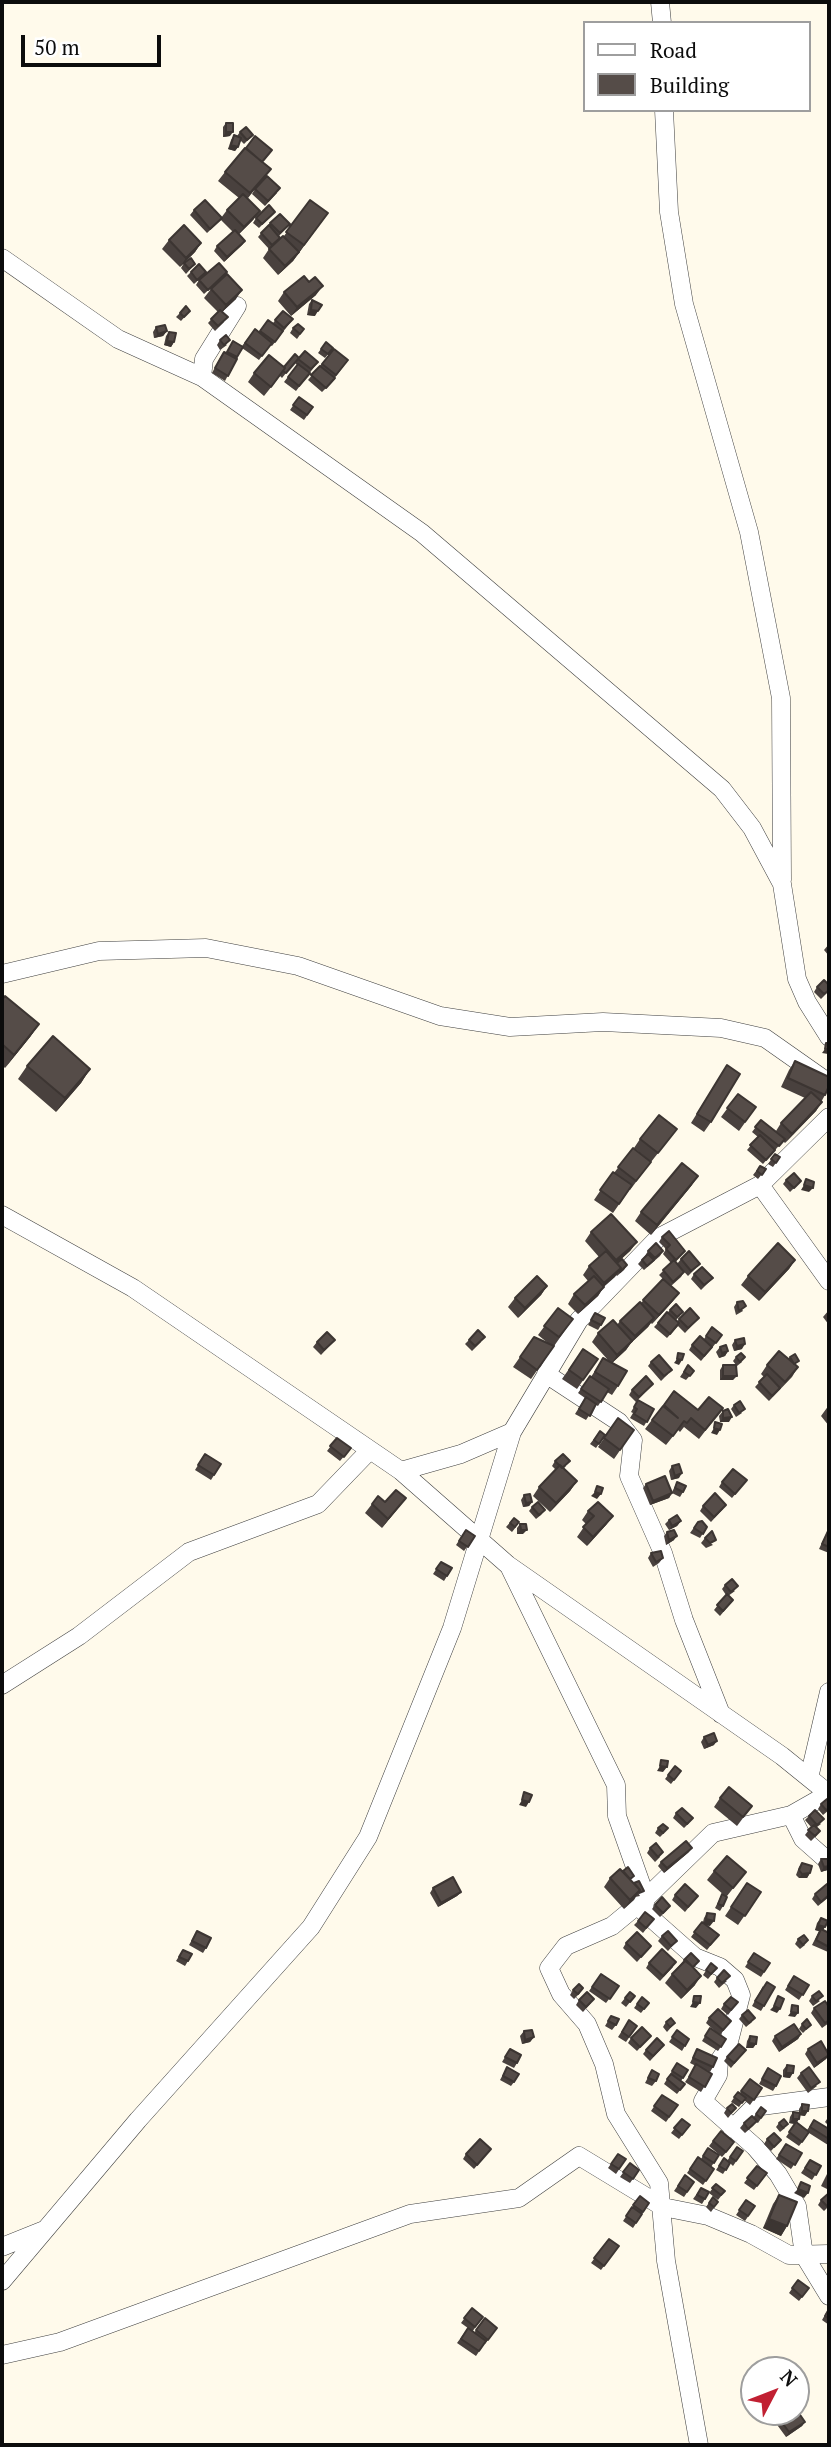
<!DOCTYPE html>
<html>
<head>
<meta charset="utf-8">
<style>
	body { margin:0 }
	#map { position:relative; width:831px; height:2447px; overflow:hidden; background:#fffaeb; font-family:"PT Serif",serif }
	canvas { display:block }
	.frame { position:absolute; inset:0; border:4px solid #0c0c0c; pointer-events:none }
	.legend { position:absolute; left:583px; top:21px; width:228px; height:91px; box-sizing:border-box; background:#fff; border:2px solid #9e9e9e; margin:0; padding:9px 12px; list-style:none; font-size:21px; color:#0c0c0c }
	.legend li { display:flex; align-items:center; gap:14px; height:35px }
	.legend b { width:35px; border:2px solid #9e9e9e }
	.north { position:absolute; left:740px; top:2356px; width:70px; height:70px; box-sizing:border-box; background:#fff; border:2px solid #9e9e9e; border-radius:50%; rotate:48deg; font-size:19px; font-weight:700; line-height:28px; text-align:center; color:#0c0c0c }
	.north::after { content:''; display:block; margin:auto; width:24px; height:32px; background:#c12032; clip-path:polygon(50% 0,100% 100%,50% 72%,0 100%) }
	.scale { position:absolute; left:21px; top:35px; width:140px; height:32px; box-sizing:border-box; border:4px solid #0c0c0c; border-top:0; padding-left:9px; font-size:21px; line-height:24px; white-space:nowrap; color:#0c0c0c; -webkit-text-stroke:5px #fff; paint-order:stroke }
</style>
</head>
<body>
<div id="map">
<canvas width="831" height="2447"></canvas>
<div class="frame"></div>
<ul class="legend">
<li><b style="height:9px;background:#fff"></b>Road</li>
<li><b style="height:19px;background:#554c48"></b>Building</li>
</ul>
<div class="north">N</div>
<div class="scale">50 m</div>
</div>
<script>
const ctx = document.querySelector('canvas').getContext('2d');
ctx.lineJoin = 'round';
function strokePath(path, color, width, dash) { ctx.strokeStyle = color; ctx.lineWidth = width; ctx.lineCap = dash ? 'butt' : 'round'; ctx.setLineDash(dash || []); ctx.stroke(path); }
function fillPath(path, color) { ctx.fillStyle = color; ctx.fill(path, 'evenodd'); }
const minor = new Path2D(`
	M660,2L662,23
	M664,110L669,212L684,304L749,532L781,698L782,880
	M2,258L118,339L202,377L422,533L722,789L752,828L782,884L797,979L807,1002L829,1037
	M202,377L204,359L237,306
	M2,974L99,951L206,948L298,966L440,1016L510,1027L603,1022L721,1028L765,1038L829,1083
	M760,1185L829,1281
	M2,1215L133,1288L401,1471L508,1565L782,1756L829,1794
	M546,1374L619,1422L633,1440L629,1476L663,1553L684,1620L721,1714
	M401,1471L461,1454L512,1432
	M510,1568L616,1785L617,1816L646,1898L612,1926L566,1946L549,1968L561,1994L587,2024L604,2064L616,2114L659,2183L666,2261L699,2445
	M2,1685L79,1636L189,1552L318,1504L370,1450
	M809,1778L829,1692
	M828,1794L791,1815L713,1833L646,1898L643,1911L695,1957L720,1967L735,1980L741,1995L727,2049L719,2061L718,2075L703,2101L755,2147L778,2174L797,2206L804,2255L829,2296
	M791,1815L803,1839L829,1862
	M732,2129L754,2107L829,2097
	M2,2247L44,2230
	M2,2281L138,2120L311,1927L368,1837L452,1628L512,1432L579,1320L658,1238L760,1185L829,1117
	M2,2355L60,2342L410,2214L519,2198L579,2156L663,2207L708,2216L751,2234L789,2255L829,2254`);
strokePath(minor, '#3f3f3f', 19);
strokePath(minor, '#fff', 18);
fillPath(new Path2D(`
	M226,123L230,136L223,137V127Z
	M240,132L249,139L244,144L240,140L238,147L235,151L228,149L231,140L234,135L237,136Z
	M262,162L271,169L247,198L260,211L253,220L239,234L245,241L242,245L224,262L214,251L217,246L233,232L221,220L207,233L190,215L194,210L221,218L227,210L239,198L218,181L225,172Z
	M255,189L277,193L265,206L252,194Z
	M310,200L328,213L293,261L278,275L263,258L269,249L258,237L270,223L290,224L279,236L280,238L284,236Z
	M275,212L259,228L253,223L256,218Z
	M169,240L201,243L195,252L180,267L162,249Z
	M184,263L195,264L186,274L181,268Z
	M191,272L203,276L194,284L187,276Z
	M227,272L224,276L204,294L196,285L199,280Z
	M211,289L236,299L222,312L224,322L215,331L208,323L218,312L204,298Z
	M284,292L316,295L291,316L278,301Z
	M312,300L315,316L307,315L309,304Z
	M190,311L181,321L176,317L180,313Z
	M283,311L293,319L272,346L270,345L259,360L242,348L225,381L212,373L221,356L224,352L226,353L233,341L242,346L255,329L259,333L268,320L273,323Z
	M156,327L167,331L163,336L154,338L153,332Z
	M293,328L304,329L297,339L290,333Z
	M169,332L174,342L171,347L164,345L166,336Z
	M220,340L227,345L220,350L217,345Z
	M326,342L333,348L325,358L318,353Z
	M334,349L348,360L331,383L322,392L308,380Z
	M305,351L318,362L296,391L284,382L297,365L295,363Z
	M295,362L282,378L280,376L264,396L248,382L254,373L284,367Z
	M299,397L313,407L304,420L290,410Z
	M829,944V956L824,950Z
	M829,985V991L821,999L814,992L817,987Z
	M2,1000L39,1024L30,1037L5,1068L2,1065Z
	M795,1061L825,1095L816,1111L785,1143L783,1141L763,1164L747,1150L758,1137L752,1132L761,1120L776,1131L781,1123L805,1098L781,1087L789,1070Z
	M727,1065L711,1122L704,1132L691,1123Z
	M27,1066L90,1069L81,1083L56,1112L18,1079Z
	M738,1094L756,1107L739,1131L721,1117Z
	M677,1129L651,1162L634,1148L640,1139Z
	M633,1148L651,1162L630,1190H629L613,1213L594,1200L613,1172L614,1173Z
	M775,1154L780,1157L773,1167L768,1164Z
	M760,1166L766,1169L758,1179L753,1175Z
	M786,1180L801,1181L790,1192L783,1184Z
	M692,1185L651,1235L635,1221L641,1212Z
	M591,1232L637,1242L630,1251L617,1263L627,1265L624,1270L617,1276L616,1275L604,1286L598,1296L578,1314L568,1304L574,1294L588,1281L583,1275L589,1266L599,1257L585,1241Z
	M662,1237L685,1251L675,1262L684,1272L681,1277L671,1286L679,1293L672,1302L652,1324L651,1323L648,1327L631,1343L626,1350L612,1363L618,1386L612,1395L607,1392L598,1406L596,1405L586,1420L575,1414L585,1398L578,1393L590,1376L591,1377L603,1358L608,1360L592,1342L598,1333L617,1325L620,1321L641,1303L663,1279L659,1275L671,1263L663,1254L666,1249L659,1242Z
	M648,1251H663L660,1256L644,1270L638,1264L645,1256Z
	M681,1259L696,1268L688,1276L677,1264Z
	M795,1260L789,1269L759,1301L741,1285L748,1276Z
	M694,1274L713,1278L701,1290L691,1279Z
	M547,1286L541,1295L518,1318L508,1307L515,1298Z
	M737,1302L743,1311L736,1315L734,1307Z
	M558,1308L573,1319L531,1379L513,1367L534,1337L549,1344L538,1335Z
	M670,1310L680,1316L676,1320L677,1322L679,1319L699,1318L685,1333L678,1326L667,1338L654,1327Z
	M829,1310V1325L823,1317Z
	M595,1313L601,1325L598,1330L588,1325Z
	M712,1327L722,1335L712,1348L701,1361L689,1350L692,1345L704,1339Z
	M335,1340L321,1355L313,1347L317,1342Z
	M469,1340L481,1342L472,1351L465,1344Z
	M735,1340L742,1349L734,1351L732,1345Z
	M720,1347L728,1351L725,1356L719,1358L716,1352Z
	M583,1349L598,1359L577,1389L562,1379Z
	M736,1357L742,1362L737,1366L733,1380H720V1370L723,1365H736L733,1361Z
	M790,1357L798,1367L792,1377L769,1401L755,1387L764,1377L761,1374L767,1365L788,1359Z
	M651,1362L668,1374L661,1381L648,1366Z
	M688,1365L694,1371L686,1380L680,1377Z
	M653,1384L636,1402L629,1395L632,1390Z
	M674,1391L698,1410L723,1408L699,1439L684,1427L680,1432L678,1430L666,1445L645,1429Z
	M638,1400L654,1409L644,1426L630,1418L633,1413L631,1412Z
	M734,1405L742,1413L736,1417L731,1409Z
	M829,1405V1426L821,1416Z
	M723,1411L729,1422H720L719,1416Z
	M618,1418L634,1430L614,1459L598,1447Z
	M600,1431L605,1435L596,1448L590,1444Z
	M337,1438L351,1448L340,1461L327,1451Z
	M205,1454L221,1464L211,1480L195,1470Z
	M555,1461L566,1466L563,1469L577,1481L570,1491L550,1512L533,1496L539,1487L556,1470L552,1466Z
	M672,1466L679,1478L671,1480L669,1471Z
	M747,1480L732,1498L719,1487L722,1482Z
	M677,1482L683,1492L680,1497L672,1493L669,1498L650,1505L643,1488L646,1484L672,1492Z
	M524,1495L532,1502L529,1506L523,1507L521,1500Z
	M406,1498L382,1528L365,1513L372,1504Z
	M703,1506L723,1509L711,1522L700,1511Z
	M532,1507L545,1510L541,1515L536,1519L529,1511Z
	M588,1511L613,1516L606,1525L587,1546L577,1537L586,1524L582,1520Z
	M514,1518L516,1527L512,1532L506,1527Z
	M669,1520L681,1521L677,1526L669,1530L665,1524Z
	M698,1522L707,1527L700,1538L690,1533Z
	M520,1524L523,1534H517V1528Z
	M829,1528V1553L819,1549Z
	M466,1530L475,1536L464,1551L456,1545Z
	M667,1532L674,1540L666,1545L664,1536Z
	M705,1538L713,1545L706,1548L701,1543Z
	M651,1553L663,1558L659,1563L653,1567L648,1558Z
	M441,1562L452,1568L444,1581L433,1574Z
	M725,1585L735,1591L728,1596L730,1604L720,1616L714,1610L726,1595L722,1589Z
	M704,1737L714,1745L704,1749L701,1742Z
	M675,1766L681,1771L671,1784L665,1779Z
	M720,1798L752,1806L737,1826L714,1807Z
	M829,1802V1810L823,1815L818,1809L821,1804Z
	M676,1813L689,1823L684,1828L673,1818Z
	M809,1816L821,1824L817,1827V1835L811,1841L805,1835L811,1827L805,1820Z
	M658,1828L664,1833L660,1837L655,1833Z
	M650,1848L660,1857L655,1862L647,1853Z
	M689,1852L664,1873L658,1866L661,1862Z
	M821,1859H829V1867L827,1870L821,1872L818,1864Z
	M802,1863L810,1873L807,1878H799L796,1875L799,1867Z
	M623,1871L634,1876L631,1880L640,1896L635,1897L624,1909L604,1887L610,1878Z
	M714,1871L746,1872L727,1896L723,1906L720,1911L715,1908L722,1894L725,1896L707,1880Z
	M747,1883L761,1892L738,1925L725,1916Z
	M829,1886V1897L818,1906L812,1899L815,1894Z
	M433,1888L461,1892L457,1896L438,1907L430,1893Z
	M675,1895L698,1896L685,1912L672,1900Z
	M655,1905L667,1910L660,1917L652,1909Z
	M707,1913L710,1926L706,1925L719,1935L707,1950L691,1937L702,1922H703L704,1918Z
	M821,1918L823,1930L829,1933V1951L828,1952L812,1945L819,1931L815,1930L817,1923Z
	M654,1919L643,1933L634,1925L638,1921Z
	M197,1931L206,1948L203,1953L189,1945Z
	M662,1936L677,1941L668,1951L658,1941Z
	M798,1939L805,1945L800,1949L795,1944Z
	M626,1943L651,1946L637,1962L623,1948Z
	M183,1950L188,1961L185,1966L176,1961Z
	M754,1953L770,1963L761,1977L745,1967Z
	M684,1960L696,1966L693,1968L695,1985L681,1999L665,1983L672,1974Z
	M649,1963L673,1967L660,1981L646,1968Z
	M711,1963L717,1968L708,1979L703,1975Z
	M601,1974L619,1986L606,2003L589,1991Z
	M794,1976L809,1985L799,2000L785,1990Z
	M717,1978L727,1981L719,1988L714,1982Z
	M763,1986L764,2006L761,2011L752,2006Z
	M573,1990L580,1993L574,1999L570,1995Z
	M630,1992L635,1996L626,2007L621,2003Z
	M812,1996L820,2001L813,2006L809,2001Z
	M642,1997L649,2003L641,2013L634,2008Z
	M579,2000L591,2003L583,2012L576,2005Z
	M738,2002L728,2015L721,2009L724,2004Z
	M814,2008L829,2023L822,2028L811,2013Z
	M742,2015L752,2022L746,2027L739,2019Z
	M611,2016L616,2025L612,2030L605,2026Z
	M709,2018L731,2021L720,2035L726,2039L718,2051L702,2041L710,2028L717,2033L706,2023Z
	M629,2020L637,2026L626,2042L618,2037Z
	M666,2022L675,2023L667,2032L663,2027Z
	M802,2024L811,2025L803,2033L799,2029Z
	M677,2030L689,2039L682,2051L669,2042Z
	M524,2031L534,2037L530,2042L522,2044L520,2036Z
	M801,2034L798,2039L779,2052L772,2041L775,2036Z
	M651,2036L637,2051L628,2043L631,2038Z
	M750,2036L756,2044L753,2048H746L747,2041Z
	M510,2049L517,2063L514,2068L502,2062Z
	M661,2049L650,2061L643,2054L646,2050Z
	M697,2049L713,2067L710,2072L706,2070L712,2074L701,2092L685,2082L696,2066L690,2063Z
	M808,2049L829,2055L826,2059L814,2068L805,2054Z
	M746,2050L731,2068L724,2061L727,2057Z
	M677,2063L688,2070L681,2081L685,2084L677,2094L664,2084Z
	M787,2065L790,2078L783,2077V2070Z
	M507,2067L514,2082L511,2086L500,2080Z
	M768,2068L776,2086L773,2091L759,2084Z
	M652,2070L656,2081L652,2086L645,2083Z
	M801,2073L817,2086L808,2093L797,2078Z
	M750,2079L762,2088L750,2105L744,2100L739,2107L731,2102L738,2092L740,2093Z
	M662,2095L678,2105L666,2122L651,2111Z
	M802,2104L805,2116L799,2115L797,2122L807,2130L814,2120L829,2129V2143L828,2145L809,2133L799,2146L786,2137L795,2124L789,2123L790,2117L793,2112L799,2113V2109Z
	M761,2107L766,2111L758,2123L756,2122L753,2126L745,2133L740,2128L744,2123L753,2118Z
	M727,2108H736L728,2118L724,2113Z
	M829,2116V2126L825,2122Z
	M682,2119L690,2125L679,2139L671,2133Z
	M779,2123L785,2128L780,2132L776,2127Z
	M767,2139L781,2140L771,2151L764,2144Z
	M713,2141L731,2147L722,2157L709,2146Z
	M786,2144L802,2153L791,2169L776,2159Z
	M737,2147L743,2151L733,2166L730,2163L723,2174L716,2170L724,2158L727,2161Z
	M708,2148L719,2155L711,2167L714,2169L703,2185L687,2173L698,2157L701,2159Z
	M491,2149L474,2169L463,2159L466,2154Z
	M618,2154L626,2159L616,2174L608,2168Z
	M810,2160L821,2166L812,2180L801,2173Z
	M630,2163L639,2170L630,2183L620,2177Z
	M757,2166L767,2173L754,2190L744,2183Z
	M829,2170V2190L821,2186Z
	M685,2175L694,2182L684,2197L674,2191Z
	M716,2184L725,2191L718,2200L709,2193Z
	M701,2188L705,2199L702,2204L693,2199Z
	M829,2193V2206L824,2211L818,2205L821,2200Z
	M779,2195L787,2226L781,2236L763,2228L773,2204Z
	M640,2196L649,2203L633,2228L623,2221Z
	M713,2197L718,2202L711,2212L706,2207Z
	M746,2200L755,2206L745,2221L736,2215Z
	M609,2239L619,2246L601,2270L591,2263Z
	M798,2280L809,2288L799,2301L789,2293Z
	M472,2308L483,2317L472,2332L474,2333L485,2318L497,2328L485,2344H484L476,2356L457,2343L468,2328L472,2331L461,2323Z
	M829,2308V2325L822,2320Z
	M778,2417L805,2422L802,2426L786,2437L775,2422Z`), '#49413e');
fillPath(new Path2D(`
	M226,132H233L230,136L223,137Z
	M231,145L238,147L235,151L228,149Z
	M271,169L264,178L244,203L250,193Z
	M260,211L253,220L237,236L244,227Z
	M328,213L293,261L278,275L285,266L298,253Z
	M245,241L242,245L224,262L227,257Z
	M201,243L195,252L180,267L186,258Z
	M323,286L316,295L291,316L297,307Z
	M242,290L236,299L220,314L226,305Z
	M311,310L318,311L315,316L307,315Z
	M167,331L163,336L154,338L158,334Z
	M167,341L174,342L171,347L164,345Z
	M39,1024L30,1037L5,1068L14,1055Z
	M825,1049H829L828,1054L822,1053Z
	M90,1069L81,1083L56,1112L65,1098Z
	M822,1102L816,1111L785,1143L792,1134Z
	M698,1176L692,1185L651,1235L657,1225Z
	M804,1185L813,1188L809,1192L801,1190Z
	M637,1242L630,1251L610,1269L616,1260Z
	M795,1260L789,1269L759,1301L765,1292Z
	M621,1268L615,1277L598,1292L604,1283Z
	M547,1286L541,1295L518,1318L525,1308Z
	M604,1287L598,1296L578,1314L585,1305Z
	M679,1293L672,1302L652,1324L659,1315Z
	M654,1318L648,1327L631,1343L626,1350L611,1364L617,1355Z
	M745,1344L742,1349L734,1351L737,1346Z
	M728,1351L725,1356L719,1358L722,1353Z
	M677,1359L682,1360L679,1365L674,1363Z
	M723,1376H737L733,1380H720Z
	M732,1417L729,1422H720L723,1418Z
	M714,1428L720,1430L717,1435L711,1433Z
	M682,1473L679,1478L671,1480L675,1476Z
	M577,1481L570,1491L550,1512L556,1503Z
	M595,1492L601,1494L597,1499L591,1496Z
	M672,1493L669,1498L650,1505L653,1501Z
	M406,1498L399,1507L382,1528L388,1519Z
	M532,1502L529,1506L523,1507L526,1503Z
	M613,1516L606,1525L587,1546L593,1537Z
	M681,1521L677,1526L669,1530L672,1526Z
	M521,1530H527L523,1534H517Z
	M677,1536L674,1540L666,1545L669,1540Z
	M717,1741L714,1745L704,1749L708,1745Z
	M660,1766L667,1767L663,1772L657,1771Z
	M522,1800L529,1802L526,1807L519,1805Z
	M692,1848L689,1852L664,1873L667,1868Z
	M829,1866L827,1870L821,1872L824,1867Z
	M810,1873L807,1878H799L802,1874Z
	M640,1890L634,1900L624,1909L630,1900Z
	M461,1892L457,1896L438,1907L441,1903Z
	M706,1919L714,1921L710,1926L703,1924Z
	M818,1925L825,1927L822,1932L815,1930Z
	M701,1976L695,1985L681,1999L687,1990Z
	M693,2002L700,2003L696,2008L690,2007Z
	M774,2006L780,2009L777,2013L770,2010Z
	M791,2012L798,2013L795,2017L788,2016Z
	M801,2034L798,2039L779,2052L782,2047Z
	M534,2037L530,2042L522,2044L525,2040Z
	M749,2043L756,2044L753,2048H746Z
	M829,2055L826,2059L814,2068L817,2063Z
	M786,2073H793L790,2078L783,2077Z
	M802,2111H808L805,2116L799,2115Z
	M793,2119H799L796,2124L789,2123Z
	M798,2189L808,2193L804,2198L794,2193Z
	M769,2219L787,2226L781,2236L763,2228Z
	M805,2422L802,2426L786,2437L789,2432Z`), '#3c3532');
const building = new Path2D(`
	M226,123H233V132H226Z
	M246,127L253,135L247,140L240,132Z
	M234,135L241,138L238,147L231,145Z
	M255,136L272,150L262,162L246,148Z
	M245,148L271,169L250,193L225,172Z
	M267,176L280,188L268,201L255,189Z
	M243,194L260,211L244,227L227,210Z
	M205,200L222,218L210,229L194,210Z
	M310,200L328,213L304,245L286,232Z
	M269,205L275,212L262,224L256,218Z
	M280,214L290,224L280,233L270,223Z
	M184,225L201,243L186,258L169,240Z
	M269,225L280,238L272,245L261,233Z
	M235,230L245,241L227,257L217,246Z
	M283,236L299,252L285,266L269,249Z
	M191,258L195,264L189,269L184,263Z
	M219,263L227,272L208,290L199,280Z
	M199,264L206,272L197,280L191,272Z
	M227,274L242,290L226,305L211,289Z
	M304,276L309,282L315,277L323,286L297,307L284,292Z
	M312,300L322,305L318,311L311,310Z
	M186,306L190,311L184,317L180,313Z
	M220,310L228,317L218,326L211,319Z
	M283,311L293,319L284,328L275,320Z
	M268,320L283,331L275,342L260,331Z
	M298,324L304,329L300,334L293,328Z
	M165,325L167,331L158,334L156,327Z
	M255,329L272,343L262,356L245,343Z
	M169,332L176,333L174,342L167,341Z
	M226,335L230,340L224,345L220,340Z
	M233,341L243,347L237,357L227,352Z
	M326,342L333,348L328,354L321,349Z
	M334,349L348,360L336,375L322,364Z
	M305,351L318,362L311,369L298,359Z
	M224,352L237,359L228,376L215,368Z
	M295,354L299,358L286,373L283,371L285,368L284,367Z
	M269,355L285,368L271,387L254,373Z
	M298,364L310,373L299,386L288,377Z
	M320,366L335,378L326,388L311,375Z
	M299,397L313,407L307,415L293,405Z
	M824,980L829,985V990L824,994L817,987Z
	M5,996L39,1024L14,1055L2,1044V1000Z
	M53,1036L90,1069L65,1098L27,1066Z
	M826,1043H829V1049H825Z
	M795,1061L829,1077V1086L825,1095L788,1078Z
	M727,1065L740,1074L711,1122L697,1114Z
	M811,1092L822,1102L792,1134L781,1123Z
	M738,1094L756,1107L745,1122L727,1108Z
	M659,1115L677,1129L658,1153L640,1139Z
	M761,1120L785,1139L779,1146L755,1127Z
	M760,1135L775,1150L766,1160L750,1145Z
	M633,1148L651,1162L636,1181L618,1167Z
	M775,1154L780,1157L776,1163L771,1159Z
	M682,1163L698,1176L657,1225L641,1212Z
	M760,1166L766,1169L762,1175L757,1171Z
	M613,1172L632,1185L619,1204L600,1190Z
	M794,1173L801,1181L794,1188L786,1180Z
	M806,1179L814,1182L813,1188L804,1185Z
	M611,1214L637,1242L616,1260L591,1232Z
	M669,1231L685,1251L676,1260L666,1249L670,1245L662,1237Z
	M656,1243L663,1251L655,1258L648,1251Z
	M778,1243L795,1260L765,1292L748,1276Z
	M606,1251L621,1268L604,1283L589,1266Z
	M689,1251L700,1264L691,1271L681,1259Z
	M648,1254L654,1260L647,1266L642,1260Z
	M622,1259L627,1265L620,1272L619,1271L621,1268L617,1263Z
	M674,1260L684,1272L673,1282L663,1270Z
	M702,1267L713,1278L704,1285L694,1274Z
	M537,1276L547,1286L525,1308L515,1298Z
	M594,1276L604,1287L585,1305L574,1294Z
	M663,1279L679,1293L659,1315L643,1300Z
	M743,1301L746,1306L739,1311L737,1302Z
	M640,1302L654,1318L635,1336L620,1321Z
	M676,1304L683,1312L677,1317L670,1310Z
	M558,1308L573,1319L559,1337L544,1326Z
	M690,1308L699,1318L688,1328L679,1319Z
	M667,1312L679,1323L670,1334L658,1323Z
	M595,1313L605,1318L601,1325L591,1320Z
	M613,1320L632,1341L617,1355L598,1333Z
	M712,1327L722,1335L716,1343L706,1336Z
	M478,1330L485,1337L475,1346L469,1340Z
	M327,1332L335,1340L324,1350L317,1342Z
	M700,1336L712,1347L704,1356L692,1345Z
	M534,1337L554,1346L537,1370L520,1357Z
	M744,1338L745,1344L737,1346L735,1340Z
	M726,1345L728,1351L722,1353L720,1347Z
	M583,1349L598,1359L583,1380L569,1370Z
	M779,1351L798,1367L785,1382L767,1365Z
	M678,1353L684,1354L682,1360L677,1359Z
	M741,1353L745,1357L740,1362L736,1357Z
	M795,1354L799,1361L794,1364L790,1357Z
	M659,1355L672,1370L664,1376L651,1362Z
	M603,1358L627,1371L618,1386L595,1372Z
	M688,1365L694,1371L690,1376L684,1372Z
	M723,1365H736L737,1376H723Z
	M767,1374L780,1388L772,1396L759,1382Z
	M590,1376L609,1389L601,1402L581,1389Z
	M646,1376L653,1384L639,1397L632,1390Z
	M674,1391L698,1410L709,1397L723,1408L705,1430L691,1418L687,1423L684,1421L673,1436L652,1420L663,1406L678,1418L664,1405Z
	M586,1397L596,1404L590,1416L579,1409Z
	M638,1400L654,1409L647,1422L634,1414L637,1409L634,1407Z
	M740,1401L745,1409L739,1413L734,1405Z
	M728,1409L732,1417L723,1418V1411Z
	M618,1418L634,1430L620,1450L604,1438Z
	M715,1422L722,1424L720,1430L714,1428Z
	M600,1431L605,1435L599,1444L594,1440Z
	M337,1438L351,1448L344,1457L330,1446Z
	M205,1454L221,1464L214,1475L198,1465Z
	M563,1454L570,1461L562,1468L555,1461Z
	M679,1464L682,1473L675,1476L672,1466Z
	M560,1465L577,1481L556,1503L539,1487Z
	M733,1469L747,1480L735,1494L722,1482Z
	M665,1476L672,1493L653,1501L646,1484Z
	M677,1482L686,1486L683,1492L675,1488Z
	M597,1486L603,1488L601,1494L595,1492Z
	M396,1490L406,1498L388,1519L372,1504L378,1496L385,1502Z
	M715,1493L726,1505L714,1517L703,1506Z
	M530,1494L532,1502L526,1503L524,1495Z
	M538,1502L545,1510L539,1515L532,1507Z
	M598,1502L613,1516L593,1537L583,1527L594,1516L588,1511Z
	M677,1515L681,1521L672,1526L669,1520Z
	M514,1518L519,1522L515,1527L510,1523Z
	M702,1521L707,1527L703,1534L694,1528L698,1522Z
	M520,1524H526L527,1530H521Z
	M829,1529V1547L822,1544Z
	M466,1530L475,1536L468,1547L459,1541Z
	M674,1530L677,1536L669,1540L667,1532Z
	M712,1531L716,1540L710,1543L705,1538Z
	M661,1551L663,1558L656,1562L651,1553Z
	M441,1562L452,1568L447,1576L436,1569Z
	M732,1579L738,1586L731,1592L725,1585Z
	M727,1594L733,1600L723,1611L717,1605Z
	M714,1733L717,1741L708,1745L704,1737Z
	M661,1760L668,1761L667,1767L660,1766Z
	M675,1766L681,1771L674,1780L668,1775Z
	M729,1787L752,1806L743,1817L720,1798Z
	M524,1792L532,1795L529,1802L522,1800Z
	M827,1799L829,1802V1808L826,1810L821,1804Z
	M682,1808L693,1818L687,1824L676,1813Z
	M815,1810L824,1819L817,1825L809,1816Z
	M663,1824L668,1828L663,1833L658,1828Z
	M814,1825L820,1831L815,1836L808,1830Z
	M686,1841L692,1848L667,1868L661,1862Z
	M656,1843L663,1852L658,1857L650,1848Z
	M727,1856L746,1872L733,1888L714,1871Z
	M821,1859H829V1866L824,1867Z
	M802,1863L812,1866L810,1873L802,1874L799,1870Z
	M628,1867L634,1876L630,1879L623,1871Z
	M620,1869L640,1890L630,1900L610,1878Z
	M453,1877L461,1892L441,1903L433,1888Z
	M639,1881L644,1891L639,1893L638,1892L640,1890L634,1883Z
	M747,1883L761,1892L745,1916L731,1907Z
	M685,1884L698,1896L688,1907L675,1895Z
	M827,1884L829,1886V1895L821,1902L815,1894Z
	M722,1894L727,1897L723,1906L718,1904Z
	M662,1897L670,1906L663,1913L655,1905Z
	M645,1912L654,1919L646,1928L638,1921Z
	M707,1913L715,1914L714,1921L706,1919Z
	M821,1918L828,1921L825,1927L818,1925Z
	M702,1922L719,1935L710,1945L694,1932Z
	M821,1929L829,1933V1947L816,1940Z
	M197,1931L211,1938L206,1948L192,1941Z
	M668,1931L677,1941L671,1946L662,1936Z
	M637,1932L651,1946L641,1957L626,1943Z
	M804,1935L808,1940L803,1945L798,1939Z
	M662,1949L676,1962L663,1976L649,1963Z
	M183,1950L192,1954L188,1961L179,1957Z
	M691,1953L699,1961L693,1967L684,1960Z
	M754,1953L770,1963L764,1972L748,1962Z
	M686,1960L701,1976L687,1990L672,1974Z
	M711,1963L717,1968L711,1974L706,1970Z
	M724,1970L730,1976L722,1983L717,1978Z
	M601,1974L619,1986L610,1999L592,1987Z
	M794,1976L809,1985L803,1995L788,1986Z
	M767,1982L775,1987L764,2006L755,2001Z
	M579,1984L583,1988L578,1994L573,1990Z
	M819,1991L823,1996L816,2001L812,1996Z
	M587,1992L594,1999L586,2007L579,2000Z
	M630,1992L635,1996L630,2002L625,1998Z
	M694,1996H701L700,2003L693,2002Z
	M778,1996L784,1999L780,2009L774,2006Z
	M642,1997L649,2003L644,2009L637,2004Z
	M731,1997L738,2002L731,2010L724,2004Z
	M825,2001L829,2007V2020L825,2023L814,2008Z
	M792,2005L798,2006V2013L791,2012Z
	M718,2009L731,2021L723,2030L709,2018Z
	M748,2010L755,2018L749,2023L742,2015Z
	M611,2016L619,2019L616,2025L608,2021Z
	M671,2018L675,2023L670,2027L666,2022Z
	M807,2019L811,2025L806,2029L802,2024Z
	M629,2020L637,2026L629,2037L622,2032Z
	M794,2024L801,2034L782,2047L775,2036Z
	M642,2027L651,2036L640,2047L631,2038Z
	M710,2028L726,2039L721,2047L705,2036Z
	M532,2030L534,2037L525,2040L524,2031Z
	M677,2030L689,2039L685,2046L672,2037Z
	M750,2036L757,2037L756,2044L749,2043Z
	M657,2038L664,2045L653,2056L646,2050Z
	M821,2041L829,2055L817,2063L808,2049Z
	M739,2044L746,2050L734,2063L727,2057Z
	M510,2049L521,2055L517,2063L505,2057Z
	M697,2049L717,2058L713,2067L693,2058Z
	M677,2063L688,2070L683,2078L672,2071Z
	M696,2064L712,2074L705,2087L689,2077Z
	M787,2065L794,2066L793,2073H786Z
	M507,2067L519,2074L514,2082L503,2076Z
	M809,2067L820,2082L811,2088L801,2073Z
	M768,2068L781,2076L776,2086L762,2079Z
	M652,2070L659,2074L656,2081L648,2078Z
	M671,2074L685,2084L680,2090L667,2079Z
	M750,2079L762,2088L754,2100L741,2091Z
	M738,2092L746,2098L742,2103L734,2097Z
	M662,2095L678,2105L669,2117L654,2106Z
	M732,2104L736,2108L731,2113L727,2108Z
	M802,2104L809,2105L808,2111H802Z
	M761,2107L766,2111L761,2118L756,2114Z
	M793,2112L800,2113L799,2119H793Z
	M752,2116L757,2121L748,2129L744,2123Z
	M682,2119L690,2125L682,2135L674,2128Z
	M784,2119L788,2124L783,2128L779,2123Z
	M814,2120L829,2129V2139L810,2127Z
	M796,2122L809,2132L802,2142L789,2132Z
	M721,2131L734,2142L726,2152L713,2141Z
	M774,2133L781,2140L774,2147L767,2139Z
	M480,2139L491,2149L477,2165L466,2154Z
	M786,2144L802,2153L795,2165L779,2155Z
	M737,2147L743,2151L736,2161L730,2157Z
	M708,2148L719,2155L714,2163L703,2156Z
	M618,2154L626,2159L619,2169L611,2164Z
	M698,2157L714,2169L706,2181L690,2169Z
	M724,2158L730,2163L726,2170L719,2166Z
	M810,2160L821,2166L816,2175L805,2168Z
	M630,2163L639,2170L633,2179L623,2172Z
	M757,2166L767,2173L757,2186L747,2178Z
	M685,2175L694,2182L687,2192L678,2186Z
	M801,2182L810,2186L808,2193L798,2189Z
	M716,2184L725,2191L721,2195L712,2188Z
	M701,2188L709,2192L705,2199L697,2195Z
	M829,2193V2204L827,2206L821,2200Z
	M779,2195L797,2202L787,2226L769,2219Z
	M640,2196L649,2203L643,2212L633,2205Z
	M713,2197L718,2202L714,2207L709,2203Z
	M746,2200L755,2206L748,2216L739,2210Z
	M632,2207L642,2214L636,2223L626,2216Z
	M609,2239L619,2246L604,2266L594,2258Z
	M798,2280L809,2288L802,2297L792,2288Z
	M472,2308L483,2317L475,2327L464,2318Z
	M829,2309V2319L825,2316Z
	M485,2318L497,2328L488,2340L476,2330Z
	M468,2328L486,2341L479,2351L461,2339Z
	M796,2409L805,2422L789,2432L778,2417L785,2412H796Z`);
fillPath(building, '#554c48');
strokePath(building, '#3c3532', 2);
</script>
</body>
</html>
